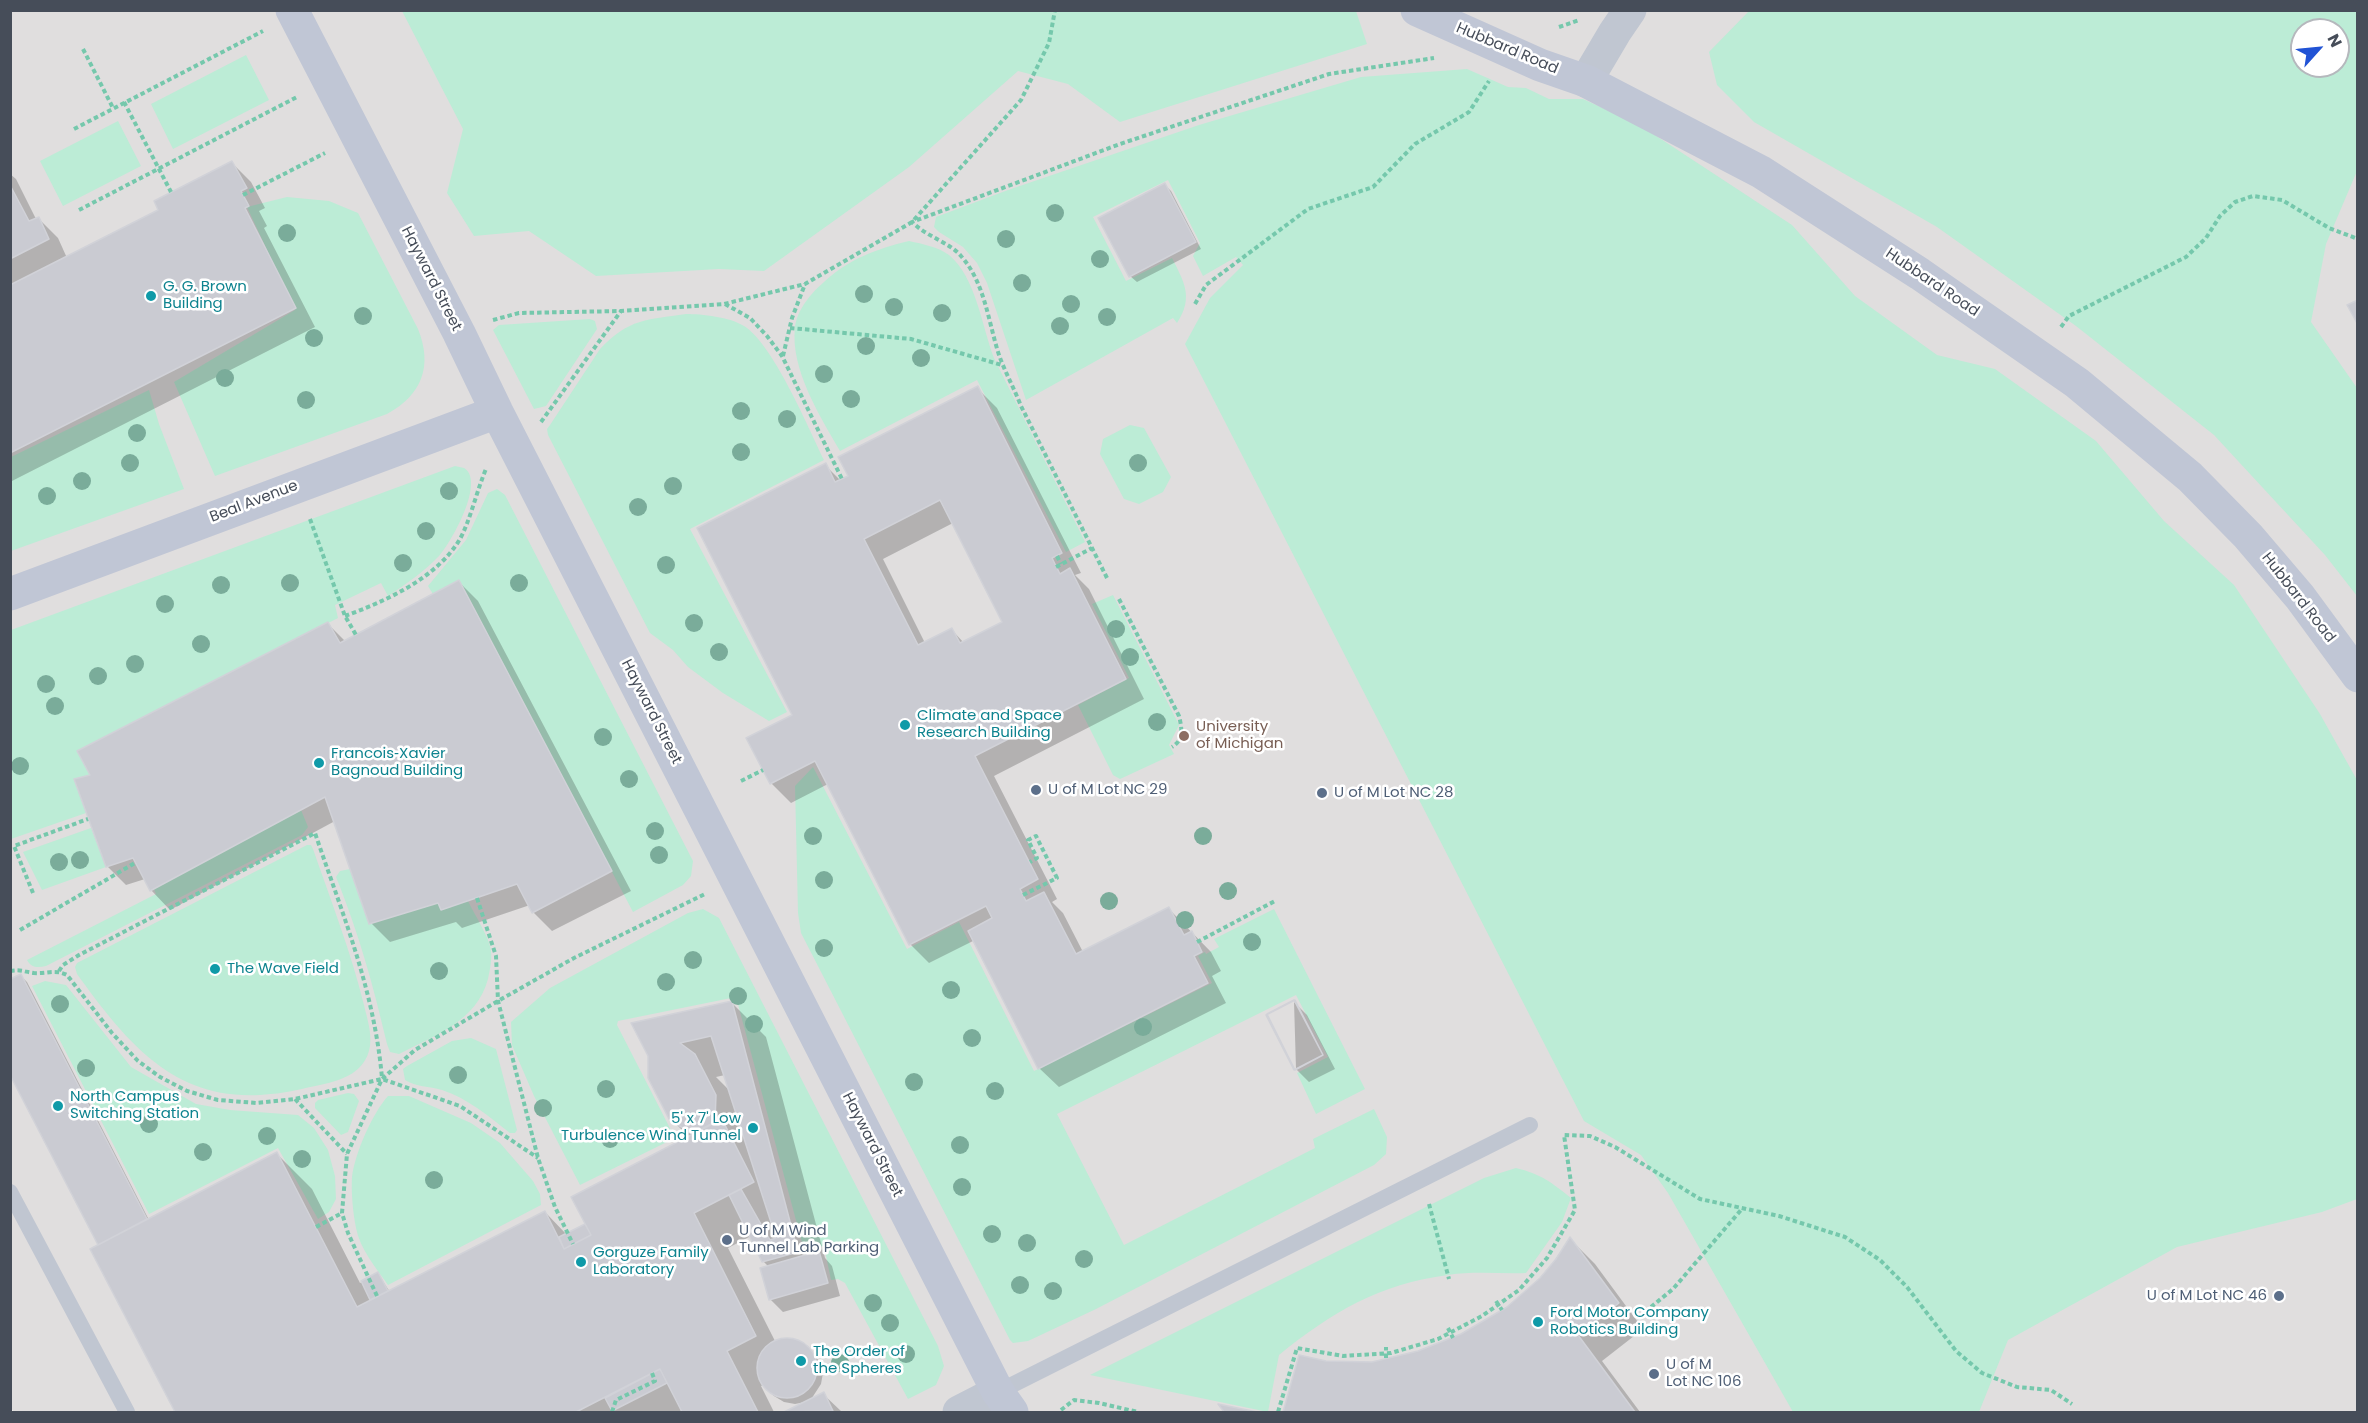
<!DOCTYPE html>
<html>
<head>
<meta charset="utf-8">
<style>
	body { margin:0 }
	#map { position:relative; width:2368px; height:1423px; overflow:hidden; background:#efedec; font-family:Poppins,sans-serif }
	canvas { display:block }
	.frame { position:absolute; inset:0; border:12px solid #464d59; pointer-events:none }
	.north { position:absolute; left:2290px; top:18px; width:60px; height:60px; box-sizing:border-box; background:#fff; border:2px solid #b5b8bd; border-radius:50%; rotate:63deg; font-size:16px; font-weight:700; line-height:24px; text-align:center; color:#464d59 }
	.north::after { content:''; display:block; margin:auto; width:21px; height:27px; background:#2153d5; clip-path:polygon(50% 0,100% 100%,50% 72%,0 100%) }
</style>
</head>
<body>
<div id="map">
<canvas width="2368" height="1423"></canvas>
<div class="frame"></div>
<div class="north">N</div>
</div>
<script>
const ctx = document.querySelector('canvas').getContext('2d');
ctx.lineJoin = 'round';
function fillPath(path, color) { ctx.fillStyle = color; ctx.fill(path, 'evenodd'); }
function strokePath(path, color, width, dash) { ctx.strokeStyle = color; ctx.lineWidth = width; ctx.lineCap = dash ? 'butt' : 'round'; ctx.setLineDash(dash || []); ctx.stroke(path); }
function drawText(font, color, halo, rows, align = 'center') {
  ctx.font = font + ' Poppins,sans-serif'; ctx.lineWidth = 5; ctx.setLineDash([]); ctx.textBaseline = 'middle'; ctx.strokeStyle = halo; ctx.fillStyle = color; for (const [text, x, y, turn = 0] of rows) {
    ctx.save(); ctx.translate(x, y); ctx.rotate((+turn || 0) * Math.PI / 180); ctx.textAlign = isNaN(turn) ? turn : align; if (halo) ctx.strokeText(text, 0, 0); ctx.fillText(text, 0, 0); ctx.restore();
  }
}
fillPath(new Path2D(`
	M10,11H2357V1412H14L10,1407ZM2302,30H2338V66H2302Z`), '#e0dede');
fillPath(new Path2D(`
	M1356,11L1367,44L1120,122L1068,84L1018,71L909,167L764,271L719,269L596,276L529,231L474,236L447,193L463,129L402,11Z
	M1749,11H2357V171L2326,244L2311,322L2357,388V596L2325,555L2214,435L2076,326L1937,227L1754,122L1717,85L1709,52ZM2302,30H2338V66H2302Z
	M246,55L269,100L173,149L151,104Z
	M1467,69L1508,87L1526,88L1549,99H1583L1638,124L1792,225L1855,296L1937,355L1995,369L2096,441L2164,521L2234,585L2320,714L2357,780V1199L2322,1212L2177,1247L2008,1340L1979,1412H1793L1668,1193L1641,1155L1584,1121L1185,344L1210,298L1243,265L1236,257L1203,276L1193,256L1200,243L1168,180L1093,217L1126,281L1172,258C1184,282 1194,297 1177,323L1173,318L1026,400L987,283L977,263L963,247L939,232L934,227L936,217L1008,190L1199,125L1361,77Z
	M118,121L141,166L63,206L40,161Z
	M287,197L329,201L358,213L418,329C433,366 422,395 387,414L215,476L174,382L295,310L247,207Z
	M909,241C923,244 938,247 949,255C976,277 982,327 994,358L1085,542L1066,552L977,380L840,451C820,416 790,369 795,327C797,310 811,293 824,282C849,259 876,249 909,241Z
	M686,314C702,314 730,317 744,326C773,344 808,427 824,460L690,529L787,712L769,721L723,693L688,667L673,650L650,633L548,435L547,429L550,425L600,349C630,318 646,320 686,314Z
	M590,319L595,321L597,329L546,406L534,409L493,330L499,325Z
	M149,390L159,424L184,489L11,551V457Z
	M1130,425L1144,428L1171,477L1163,492L1139,504L1124,499L1100,454L1103,439Z
	M455,466C458,467 461,467 464,468C486,481 451,543 439,556C424,572 406,584 388,596L381,583L335,605L338,618L77,751L90,775L74,780L86,813L11,839V630Z
	M497,489L505,495L693,861L691,876L683,885L633,912L459,580L433,594L428,586L466,540L488,493Z
	M1113,595L1179,725L1169,745L1174,754L1120,779L1113,775L1078,705L1129,678L1092,604Z
	M813,767L907,949L959,922L1034,1071L1212,983L1198,956L1205,952L1206,954L1219,947L1214,939L1274,909L1365,1089L1316,1114L1297,1073L1328,1057L1296,995L1057,1114L1124,1245L1315,1148L1313,1139L1374,1109L1387,1137L1386,1154L1374,1165L1096,1309L1028,1341L1013,1343L1010,1340L801,933L798,913L795,786Z
	M301,810L308,827L302,835L46,966C38,968 31,968 27,960L156,894L154,889Z
	M91,828L106,867L42,890L23,852Z
	M307,845H311L313,849C331,901 351,952 364,1005C367,1018 372,1033 370,1046C366,1072 343,1080 320,1085C304,1088 288,1093 271,1094C176,1105 127,1043 77,974L75,967L77,963Z
	M350,869L370,924L438,903L468,901C474,914 490,938 491,951C492,960 490,970 488,979C477,1021 434,1036 399,1054L390,1052L387,1044C373,984 359,934 336,877L340,871Z
	M703,909L719,918L938,1346L944,1366L936,1385L908,1399L845,1283L838,1279L831,1280L824,1246L804,1250L736,997L618,1021L617,1025L675,1138L580,1185L534,1096L512,1045L511,1022L550,988L688,913Z
	M45,981L66,985L131,1067L196,1104L230,1110L298,1115L314,1128L328,1150L335,1176L336,1199L329,1212L318,1219L278,1148L149,1214L32,986Z
	M471,1038L496,1049L517,1130L515,1133H510C490,1117 467,1098 442,1090C429,1086 416,1087 405,1080L403,1069L407,1066L452,1041Z
	M348,1093L354,1094L359,1101L348,1132L341,1135L315,1108V1103L318,1100Z
	M388,1096H409L471,1123L500,1143L533,1181L540,1194L541,1205L388,1285C376,1268 360,1249 356,1228C353,1213 351,1192 352,1177C355,1153 372,1114 388,1096Z
	M1516,1168C1541,1174 1551,1182 1571,1198L1562,1222L1526,1273C1501,1274 1473,1271 1448,1275C1379,1284 1332,1312 1279,1355L1268,1412L1090,1375L1484,1178Z`), '#bcecd6');
fillPath(new Path2D(`
	M232,163L251,182L265,208L259,211L267,226L264,228L315,327L10,482V174L16,179L36,219L38,218L58,238L67,258L160,211Z
	M1165,185L1171,191L1201,249L1137,282L1130,276Z
	M977,388L997,408L1081,573L1075,575L1089,589L1144,699L994,776L1057,899L1052,902L1063,913L1083,952L1169,909L1211,952L1221,971L1212,976L1226,1003L1059,1087L1039,1068L975,940L929,963L910,944L828,784L791,803L771,783L748,739L794,715L825,465L841,481ZM953,523L1004,623L964,643L951,629L925,643L883,559Z
	M459,582L478,601L631,891L552,931L533,912L530,905L462,928L456,922L390,942L371,923L335,821L170,910L151,890L145,879L126,885L107,866L92,776L328,624L346,642Z
	M21,976L27,982L149,1220L277,1154L312,1189L360,1283L378,1274L390,1292L545,1212L567,1235L587,1225L690,1138L670,1118L649,1056L731,1002L766,1037L825,1258L832,1266L840,1296L783,1312L770,1299L769,1267L763,1261L751,1236L728,1248L775,1341L785,1338L796,1340L806,1346L820,1362L823,1373L821,1384L810,1401L823,1394L842,1412H787L805,1402L795,1404L784,1402L774,1396L763,1385L761,1386L774,1412H683L682,1410L678,1412H176L92,1249L100,1245ZM725,1075L731,1092L716,1077Z
	M1294,1002L1307,1015L1335,1069L1309,1082L1296,1069Z
	M1570,1239L1595,1264L1643,1329L1602,1361L1640,1412H1284L1300,1357L1326,1363H1372L1419,1352L1462,1336L1508,1308L1541,1279Z`), '#0003');
const building = new Path2D(`
	M232,161L247,188L241,191L249,206L245,208L296,308L10,453V285L158,210L154,201Z
	M1165,183L1196,242L1129,277L1098,218Z
	M10,185L29,221L39,217L49,239L10,259Z
	M2358,300V325L2347,305Z
	M978,386L1062,553L1052,558L1060,574L1070,568L1126,679L975,756L1038,879L1020,889L1026,901L1044,892L1076,954L1169,907L1184,935L1192,931L1202,952L1194,956L1208,983L1038,1069L968,931L992,918L986,906L909,945L815,761L770,784L746,738L792,715L697,528L826,463L835,482L848,476L838,457ZM940,500L1002,622L960,643L952,628L918,645L864,539Z
	M459,580L612,871L532,913L517,884L441,910L438,903L369,924L325,797L150,891L133,858L106,867L74,779L90,775L77,751L328,622L340,643Z
	M21,974L147,1219L98,1245L10,1075V979Z
	M1294,1000L1323,1055L1295,1070L1267,1014Z
	M1295,1000L1323,1055L1294,1070L1266,1015Z
	M732,1001L798,1252L762,1262L729,1195L741,1189L770,1240L776,1238L711,1036L680,1043L695,1054L716,1095L715,1122L692,1134L669,1119L648,1078V1056L631,1023Z
	M722,1119L754,1182L694,1213L756,1336L727,1351L758,1412H682L660,1369L576,1412H175L90,1249L277,1152L357,1307L545,1211L564,1249L591,1235L571,1197Z
	M585,1224L591,1235L564,1249L559,1237Z
	M1570,1237L1619,1303L1578,1335L1635,1412H1283L1299,1355L1326,1361L1372,1362L1418,1351L1461,1334L1507,1307L1540,1278L1556,1259Z
	M819,1251L828,1283L769,1300L760,1268Z
	M378,1272L388,1291L370,1300L361,1281Z
	M757 1368a30 30 0 1 1 60 0a30 30 0 1 1-60 0Z
	M660,1369L667,1383L612,1411L605,1398Z
	M824,1392L833,1411L784,1412Z
	M1218,1404L1257,1412H1224Z`);
fillPath(building, '#cacbd2');
strokePath(building, '#d1d2d8', 1.5);
strokePath(new Path2D(`
	M1559,27L1579,20
	M83,49L113,108
	M124,102L171,192
	M74,129L263,31
	M243,195L325,153
	M79,210L297,97
	M725,304L750,318L767,336L782,356L842,479
	M1195,304L1206,285L1308,209L1373,187L1415,144L1469,112L1489,81
	M493,320L519,313L621,311L724,304L805,284L912,222L1021,100L1049,43L1055,10
	M2061,327L2069,316L2186,257L2206,238L2220,216L2235,202L2253,196L2282,200L2329,228L2358,239
	M790,328L911,339L1002,365
	M783,356L792,318L805,284
	M541,422L621,311
	M310,519L345,616L356,635
	M1057,556L1061,564
	M1056,567L1092,548
	M1107,578L1021,406C1014,388 1005,372 999,355C988,321 985,283 961,256C949,242 927,237 912,222L1120,144L1329,74L1434,58
	M1119,599L1179,716C1182,728 1184,740 1172,747
	M345,616C386,601 437,578 460,539C470,521 477,490 486,469
	M741,781L763,770
	M33,893L14,846L88,819
	M1023,895L1057,878L1036,836L1028,840L1037,858L1030,862
	M477,898L496,956L498,1001L538,1158L555,1207L573,1244
	M20,930L135,863
	M1197,942L1275,901
	M10,971C20,969 25,972 34,973C47,974 55,969 67,975L112,1033L138,1061L160,1077L187,1091L218,1100L257,1103L295,1099L382,1079L460,1106L538,1158
	M59,971L63,965L79,955L315,833C343,916 374,989 382,1078
	M295,1099L347,1154
	M1429,1204L1449,1279
	M316,1227L342,1213
	M377,1296L348,1233L342,1213L347,1154L382,1079L415,1050L498,1001L574,958L705,894
	M1496,1301L1502,1310
	M1651,1307L1673,1289L1741,1210
	M1448,1328L1453,1338
	M1386,1358V1347
	M1061,1410L1074,1400L1099,1403L1138,1412
	M612,1412L616,1400L655,1381L652,1373
	M1278,1412L1297,1348L1343,1356L1391,1353L1438,1339L1482,1316L1519,1290L1547,1258L1575,1210L1564,1135L1590,1136L1615,1147L1700,1199L1779,1216L1845,1237L1880,1260L1907,1287L1956,1351L1982,1373L2017,1387L2051,1390L2072,1404`), '#75c8ac', 4, [4.5, 3]);
strokePath(new Path2D(`
	M10,1192L127,1412
	M998,1392L1530,1125`), '#c0c6d1', 16);
strokePath(new Path2D(`
	M1586,81L1615,32L1630,10
	M959,1412L998,1392`), '#c0c6d1', 33);
strokePath(new Path2D(`
	M292,10L459,333L497,412L998,1392L1012,1412
	M1417,10L1540,65L1586,81L1761,172L1920,274L2077,383L2190,477L2248,536L2300,597L2358,676
	M10,594L497,412`), '#c0c6d5', 33);
ctx.fillStyle = '#7aac9a';
for (const [x, y] of [
	[1055,213],
	[287,233],
	[1006,239],
	[1100,259],
	[1022,283],
	[864,294],
	[1071,304],
	[894,307],
	[942,313],
	[363,316],
	[1107,317],
	[1060,326],
	[314,338],
	[866,346],
	[921,358],
	[824,374],
	[225,378],
	[851,399],
	[306,400],
	[741,411],
	[787,419],
	[137,433],
	[741,452],
	[130,463],
	[1138,463],
	[82,481],
	[673,486],
	[449,491],
	[47,496],
	[638,507],
	[426,531],
	[403,563],
	[666,565],
	[290,583],
	[519,583],
	[221,585],
	[165,604],
	[694,623],
	[1116,629],
	[201,644],
	[719,652],
	[1130,657],
	[135,664],
	[98,676],
	[46,684],
	[55,706],
	[1157,722],
	[603,737],
	[20,766],
	[629,779],
	[655,831],
	[813,836],
	[1203,836],
	[659,855],
	[80,860],
	[59,862],
	[824,880],
	[1228,891],
	[1109,901],
	[1185,920],
	[1252,942],
	[824,948],
	[693,960],
	[439,971],
	[666,982],
	[951,990],
	[738,996],
	[60,1004],
	[754,1024],
	[1143,1027],
	[972,1038],
	[86,1068],
	[458,1075],
	[914,1082],
	[606,1089],
	[995,1091],
	[543,1108],
	[149,1124],
	[267,1136],
	[610,1139],
	[960,1145],
	[203,1152],
	[302,1159],
	[434,1180],
	[962,1187],
	[992,1234],
	[1027,1243],
	[1084,1259],
	[1020,1285],
	[1053,1291],
	[873,1303],
	[890,1323],
	[906,1354],
	[840,1363]
]) { ctx.beginPath(); ctx.arc(x, y, 9, 0, 2 * Math.PI); ctx.fill(); }
for (const [x, y, r, color] of [
	[151,296,6,"#0f9aa8"],
	[905,725,6,"#0f9aa8"],
	[1184,736,6,"#8d6e63"],
	[319,763,6,"#0f9aa8"],
	[1036,790,6,"#5c6f8a"],
	[1322,793,6,"#5c6f8a"],
	[215,969,6,"#0f9aa8"],
	[58,1106,6,"#0f9aa8"],
	[753,1128,6,"#0f9aa8"],
	[727,1240,6,"#5c6f8a"],
	[581,1262,6,"#0f9aa8"],
	[2279,1296,6,"#5c6f8a"],
	[1538,1322,6,"#0f9aa8"],
	[801,1361,6,"#0f9aa8"],
	[1654,1374,6,"#5c6f8a"]
]) { const dot = new Path2D(); dot.arc(x, y, r, 0, 2 * Math.PI); ctx.fillStyle = color; ctx.fill(dot); strokePath(dot, '#fff', 2); }
drawText('15px', '#464d59', '#fff', [
	["Hubbard Road",1507,49,23],
	["Hayward Street",431,279,63],
	["Hubbard Road",1932,283,34],
	["Beal Avenue",254,502,-21],
	["Hubbard Road",2298,598,52],
	["Hayward Street",651,712,63],
	["Hayward Street",872,1145,63]
]);
drawText('15px', '#0d838f', '#fff', [
	["G. G. Brown",163,287],
	["Building",163,304],
	["Climate and Space",917,716],
	["Research Building",917,733],
	["Francois‑Xavier",331,754],
	["Bagnoud Building",331,771],
	["The Wave Field",227,969],
	["North Campus",70,1097],
	["Switching Station",70,1114],
	["5' x 7' Low",741,1119,"right"],
	["Turbulence Wind Tunnel",741,1136,"right"],
	["Gorguze Family",593,1253],
	["Laboratory",593,1270],
	["Ford Motor Company",1550,1313],
	["Robotics Building",1550,1330],
	["The Order of",813,1352],
	["the Spheres",813,1369]
], 'left');
drawText('15px', '#785e54', '#fff', [
	["University",1196,727],
	["of Michigan",1196,744]
], 'left');
drawText('15px', '#4e5e75', '#fff', [
	["U of M Lot NC 29",1048,790],
	["U of M Lot NC 28",1334,793],
	["U of M Wind",739,1231],
	["Tunnel Lab Parking",739,1248],
	["U of M Lot NC 46",2267,1296,"right"],
	["U of M",1666,1365],
	["Lot NC 106",1666,1382]
], 'left');
</script>
</body>
</html>
